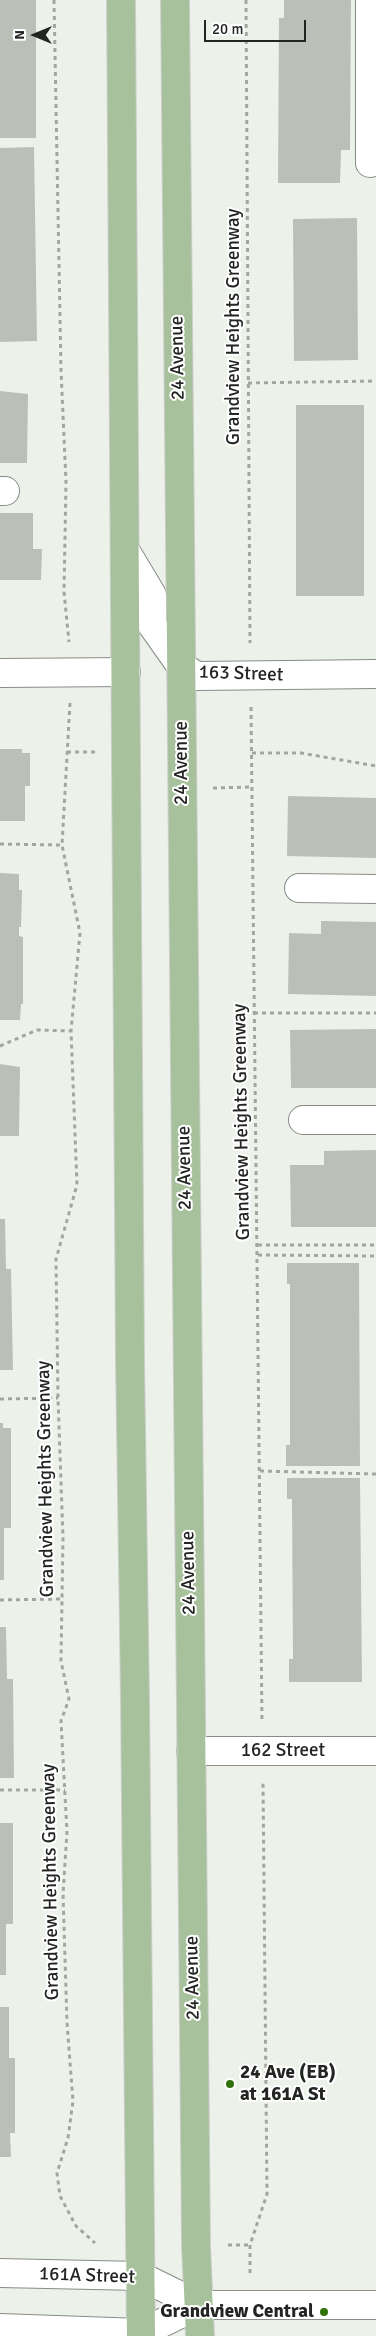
<!DOCTYPE html>
<html>
<head>
<meta charset="utf-8">
<style>
	body { margin:0 }
	#map { position:relative; width:376px; height:2336px; overflow:hidden; background:#ecf2e9; font-family:Signika,sans-serif }
	canvas { display:block }
	.north { position:absolute; left:10px; top:10px; width:50px; height:50px; -webkit-text-stroke:4px #fff; paint-order:stroke; rotate:270deg; font-size:14px; font-weight:700; line-height:20px; text-align:center; color:#232523 }
	.north::after { content:''; display:block; margin:auto; width:18px; height:22px; background:#232523; clip-path:polygon(50% 0,100% 100%,50% 72%,0 100%) }
	.scale { position:absolute; left:204px; top:20px; width:102px; height:22px; box-sizing:border-box; border:2px solid #232523; border-top:0; padding-left:6px; font-size:15px; line-height:18px; white-space:nowrap; color:#232523; -webkit-text-stroke:4px #fff; paint-order:stroke }
</style>
</head>
<body>
<div id="map">
<canvas width="376" height="2336"></canvas>
<div class="north">N</div>
<div class="scale">20 m</div>
</div>
<script>
const ctx = document.querySelector('canvas').getContext('2d');
ctx.lineJoin = 'round';
function fillPath(path, color) { ctx.fillStyle = color; ctx.fill(path, 'evenodd'); }
function strokePath(path, color, width, dash) { ctx.strokeStyle = color; ctx.lineWidth = width; ctx.lineCap = dash ? 'butt' : 'round'; ctx.setLineDash(dash || []); ctx.stroke(path); }
function drawText(font, color, halo, rows, align = 'center') {
  ctx.font = font + ' Signika,sans-serif'; ctx.lineWidth = 4; ctx.setLineDash([]); ctx.textBaseline = 'middle'; ctx.strokeStyle = halo; ctx.fillStyle = color; for (const [text, x, y, turn = 0] of rows) {
    ctx.save(); ctx.translate(x, y); ctx.rotate((+turn || 0) * Math.PI / 180); ctx.textAlign = isNaN(turn) ? turn : align; if (halo) ctx.strokeText(text, 0, 0); ctx.fillText(text, 0, 0); ctx.restore();
  }
}
fillPath(new Path2D(`
	M0,0H36V138H0Z
	M284,0H351L350,150H341L340,183H278L279,18H284Z
	M34,147L37,341L0,342V148Z
	M357,218L358,360L294,361L293,219Z
	M0,391L28,394L27,463H0Z
	M296,405H364V596H296Z
	M0,513H33V549H42L41,580H0Z
	M0,749H22V753H30V786H25V821H0Z
	M288,796L376,798V858L287,856Z
	M0,873L19,874V890H22L21,927H19V936L23,937V1004H21L20,1020H0Z
	M321,921L376,922V996L288,994L289,933L321,934Z
	M376,1029V1088H291L290,1030Z
	M0,1064L20,1067L19,1136H0Z
	M376,1150V1227H291L290,1165H324V1151Z
	M0,1219H5L6,1269H11L13,1370H0Z
	M287,1263H359L360,1466H286V1445H290V1284H287Z
	M0,1423H3V1428H11V1528H4V1580H0Z
	M287,1478H360L362,1682H289V1659H293L292,1499H287Z
	M0,1627H6L7,1679H13L14,1778H0Z
	M0,1823H13V1924H6V1975H0Z
	M0,2007H9V2058H15V2133H10L11,2157H0Z`), '#bac0b8');
const minor = new Path2D(`
	M370,163V0
	M0,491H5
	M125,550L152,595V625L181,666L197,676L376,674
	M0,673L126,672
	M299,888L376,889
	M303,1120H376
	M191,1751H376
	M0,2273L140,2276L199,2305
	M0,2328L141,2333L199,2305H376`);
const major = new Path2D(`
	M121,0L130,1360L135,1699L141,2336
	M175,0L196,2245L200,2336`);
strokePath(minor, '#878c85', 30);
strokePath(major, '#cfcfcf', 30);
strokePath(new Path2D(`
	M54,0L61,370L66,482L64,592L69,642
	M246,0L250,643
	M248,383L376,381
	M70,703L62,845L80,933L71,1031L77,1185L56,1259L58,1398L63,1538L61,1661L69,1699L61,1721L67,1832L63,1894L67,2023L73,2101L68,2138L57,2173L60,2196L76,2226L95,2243
	M251,707L262,1721
	M67,752H95
	M252,753H301L376,766
	M213,788L252,787
	M0,844L62,845
	M254,1013H376
	M0,1046L37,1030L71,1031
	M258,1245H376
	M258,1255L376,1256
	M0,1399L58,1398
	M260,1471L376,1474
	M0,1600L62,1599
	M0,1790H65
	M228,2245H250
	M250,2273V2245L267,2194L263,1782`), '#a2a6a0', 3, [4, 4]);
strokePath(minor, '#fff', 28);
strokePath(major, '#a6c19b', 28);
for (const [x, y, r, color] of [
	[230,2084,5,"#32720b"],
	[324,2312,5,"#32720b"]
]) { const dot = new Path2D(); dot.arc(x, y, r, 0, 2 * Math.PI); ctx.fillStyle = color; ctx.fill(dot); strokePath(dot, '#fff', 2); }
drawText('19px', '#232523', '#fff', [
	["Grandview Heights Greenway",234,327,-90],
	["24 Avenue",178,358,-91],
	["163 Street",241,674,2],
	["24 Avenue",182,763,-90],
	["Grandview Heights Greenway",242,1122,-91],
	["24 Avenue",185,1168,-91],
	["Grandview Heights Greenway",46,1479,-91],
	["24 Avenue",189,1573,-91],
	["162 Street",283,1751],
	["Grandview Heights Greenway",51,1882,-91],
	["24 Avenue",193,1978,-91],
	["161A Street",87,2276,2]
]);
drawText('bold 19px', '#232523', '#fff', [
	["24 Ave (EB)",240,2073],
	["at 161A St",240,2095],
	["Grandview Central",314,2312,"right"]
], 'left');
</script>
</body>
</html>
